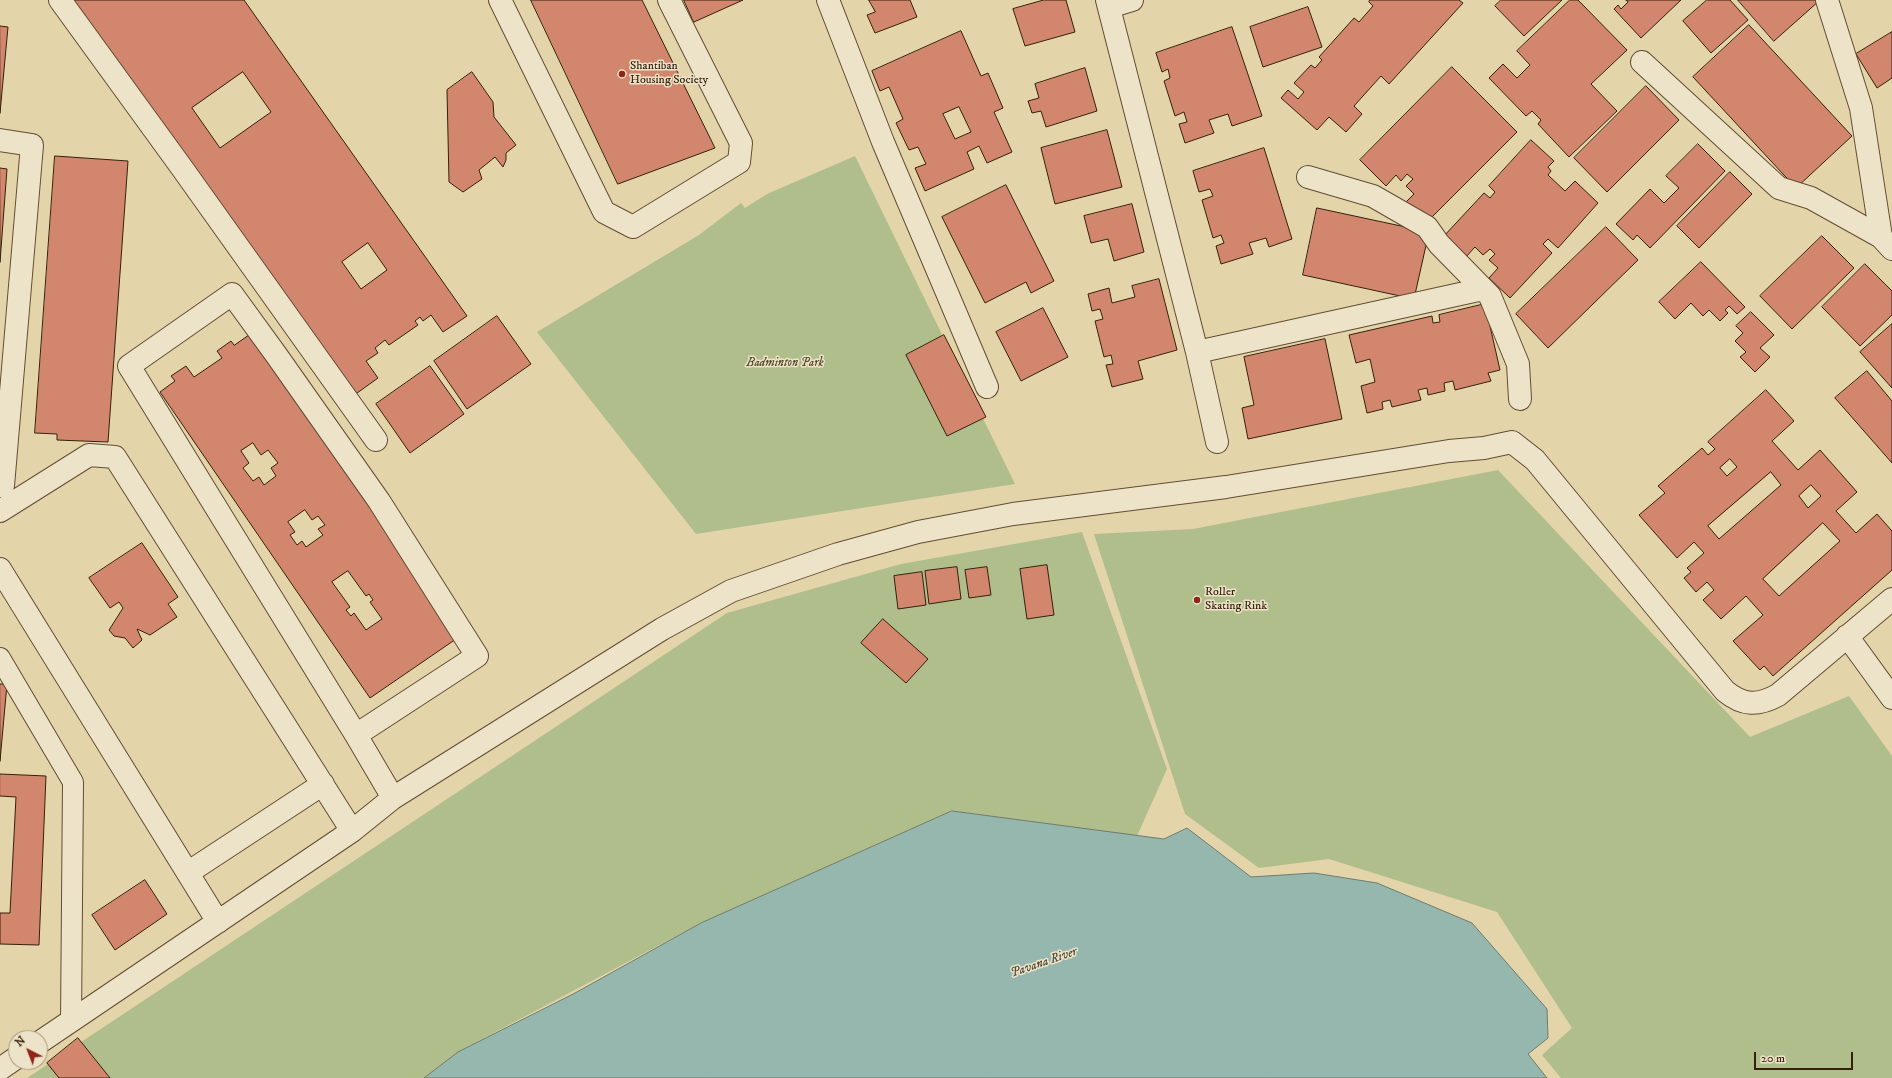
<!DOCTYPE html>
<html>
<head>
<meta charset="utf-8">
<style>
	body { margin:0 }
	#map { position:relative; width:1892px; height:1078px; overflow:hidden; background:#e4d4aa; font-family:"IM FELL DW Pica",serif }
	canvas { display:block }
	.north { position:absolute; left:8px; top:1030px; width:40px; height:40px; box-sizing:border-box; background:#ede3c8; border:1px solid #a3957c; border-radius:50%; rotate:318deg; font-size:11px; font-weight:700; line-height:16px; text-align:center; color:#35200b }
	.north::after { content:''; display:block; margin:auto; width:14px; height:18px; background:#8f2418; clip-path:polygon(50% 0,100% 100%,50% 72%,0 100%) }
	.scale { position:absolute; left:1754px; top:1052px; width:99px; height:18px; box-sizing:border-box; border:2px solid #35200b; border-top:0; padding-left:5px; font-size:12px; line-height:14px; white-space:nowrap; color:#35200b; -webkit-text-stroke:3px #ede3c8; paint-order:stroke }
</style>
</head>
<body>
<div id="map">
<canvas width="1892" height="1078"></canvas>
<div class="north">N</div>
<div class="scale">20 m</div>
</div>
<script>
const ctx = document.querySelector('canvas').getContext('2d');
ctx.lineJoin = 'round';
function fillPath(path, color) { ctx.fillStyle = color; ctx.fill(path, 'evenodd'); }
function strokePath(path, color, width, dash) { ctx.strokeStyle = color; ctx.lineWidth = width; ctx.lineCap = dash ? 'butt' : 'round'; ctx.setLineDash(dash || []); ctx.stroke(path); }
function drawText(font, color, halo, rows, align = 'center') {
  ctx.font = font + ' "IM FELL DW Pica",serif'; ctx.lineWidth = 3; ctx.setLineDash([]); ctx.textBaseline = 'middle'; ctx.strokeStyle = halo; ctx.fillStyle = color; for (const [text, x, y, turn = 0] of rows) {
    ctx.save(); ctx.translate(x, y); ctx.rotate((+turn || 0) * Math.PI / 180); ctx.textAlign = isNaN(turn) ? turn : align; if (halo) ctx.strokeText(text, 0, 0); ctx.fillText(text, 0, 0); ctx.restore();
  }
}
fillPath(new Path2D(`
	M855,156L1015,484L696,534L537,332L699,235L741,203L745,208L767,194Z
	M1498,470L1750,737L1849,696L1892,756V1078H1561L1542,1055L1572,1028L1497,912L1329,859L1259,868L1185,814L1094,534L1193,529Z
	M1082,532L1167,769L1137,836L952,811L701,923L458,1052L424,1078H27L727,613L901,564Z`), '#b0be8c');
const water = new Path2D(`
	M952,811L1164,839L1187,828L1251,877L1314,873L1377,883L1472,923L1547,1009L1548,1038L1528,1054L1547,1078H424L458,1052L575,993L701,923Z`);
fillPath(water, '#96b7ae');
strokePath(water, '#6f7b6d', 1);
const building = new Path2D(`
	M73,0H244L467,316L443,332L431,315L423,321L420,317L415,321L418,325L389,345L385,340L375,348L378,353L366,361L378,378L353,396ZM243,72L271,112L220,148L192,108ZM368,243L387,270L361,289L342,262Z
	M531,0H642L715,148L618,184Z
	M684,0H743L694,22Z
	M869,0H910L917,17L875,33L867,15L875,12Z
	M1044,0H1066L1075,32L1025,46L1013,9Z
	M1370,0H1459L1463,3L1389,84L1381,76L1354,106L1362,114L1346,132L1329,117L1317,130L1281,98L1288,90L1298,99L1304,92L1294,83L1311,65L1315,68L1322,60L1319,57L1354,18L1359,22L1373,6L1369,2Z
	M1501,0H1562L1524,36L1495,6Z
	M1570,0H1578L1627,50L1591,84L1617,111L1569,157L1538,124L1541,120L1532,111L1526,116L1489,78L1503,64L1517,78L1530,65L1517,51Z
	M1626,0H1681L1641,38L1614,9L1618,5L1621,9L1628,2Z
	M1707,0H1730L1748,20L1711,53L1683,21Z
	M1738,0H1819V1L1774,41Z
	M1308,7L1322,47L1263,67L1250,27Z
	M1749,25L1852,136L1796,188L1693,77Z
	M0,26L8,27L0,113Z
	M1232,27L1262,116L1232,126L1228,114L1209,120L1214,133L1185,143L1179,124L1187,122L1184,112L1175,116L1164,81L1170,78L1168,69L1162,72L1156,53Z
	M961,31L981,76L988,73L1003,108L994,112L1012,152L987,163L979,146L967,152L974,169L925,191L915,168L926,164L918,147L909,150L896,123L903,119L889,87L880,91L872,71ZM959,107L971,132L955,139L943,114Z
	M1892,32V78L1877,88L1856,54Z
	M1452,67L1517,132L1426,223L1406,202L1414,194L1406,186L1413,179L1407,174L1401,181L1396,175L1386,186L1360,160Z
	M1085,68L1097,111L1046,127L1041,111L1032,113L1028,101L1039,98L1035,84Z
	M472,72L493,102L494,117L516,145L506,153V160L503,167L495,157L479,170L482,179L463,192L449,182L447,90Z
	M1646,86L1679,120L1607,192L1574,158Z
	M1107,130L1122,187L1055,204L1041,148Z
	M1531,140L1554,161L1548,167L1551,171L1548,175L1565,191L1575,181L1598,203L1558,248L1548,239L1543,244L1552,253L1510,298L1489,278L1498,268L1489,260L1495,254L1490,249L1483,255L1475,247L1465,258L1443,237L1484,193L1490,198L1495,192L1489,186Z
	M1698,144L1725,171L1650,248L1637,235L1633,240L1616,224L1650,189L1664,203L1679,188L1666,176Z
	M1264,148L1292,239L1269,247L1266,238L1249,243L1253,254L1221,264L1216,246L1224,243L1221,235L1213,238L1202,200L1213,196L1210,189L1199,192L1193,171Z
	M55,156L128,161L108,442L57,440V434L35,433Z
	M0,168L7,169L0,262Z
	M1730,172L1752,194L1699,248L1677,226Z
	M1006,185L1054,281L1031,293L1026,282L985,303L942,217Z
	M1132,204L1144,252L1114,261L1108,239L1091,243L1084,216Z
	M1317,208L1429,232L1414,299L1303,275Z
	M1606,227L1638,260L1548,348L1516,314Z
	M1822,236L1854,268L1792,329L1760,296Z
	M1701,262L1745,307L1737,314L1729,306L1725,310L1728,313L1720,321L1709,310L1703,316L1691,303L1675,319L1659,302Z
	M1865,264L1892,291V315L1860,346L1822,307Z
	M1159,279L1177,350L1138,361L1143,379L1112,387L1106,365L1113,364L1111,355L1104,357L1095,321L1103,319L1100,309L1092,311L1088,294L1109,288L1112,303L1135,297L1132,286Z
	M1485,304L1500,370L1488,373L1491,381L1455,390L1453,381L1444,383L1445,391L1428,395L1427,388L1418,390L1421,400L1392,407L1390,400L1382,402L1383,409L1367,413L1361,386L1375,382L1370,359L1356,363L1349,335L1432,316L1433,323L1440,322L1439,315Z
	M1043,308L1068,357L1021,381L996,332Z
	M1751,312L1774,335L1760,348L1770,357L1755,372L1740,357L1746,352L1735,341L1743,333L1736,326Z
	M497,316L531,364L467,409L434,361Z
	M1892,324V388L1860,352Z
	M251,334L459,637L370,698L160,392L175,381L171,376L186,366L194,377L222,358L217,351L231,341L234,345ZM253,443L261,455L268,450L278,463L271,468L276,476L264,485L259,477L253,481L243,468L249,463L241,451ZM305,510L312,520L318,516L325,525L318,529L323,535L306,547L302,541L297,545L290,535L295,532L288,522ZM348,571L366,596L369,594L373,600L370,602L382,619L366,630L354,613L351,616L346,610L350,607L332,582Z
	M944,335L986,417L947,436L906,355Z
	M1325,339L1342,419L1248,439L1242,408L1254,405L1244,357Z
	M430,366L464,414L410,453L376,404Z
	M1867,371L1892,401V463L1835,398Z
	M1766,390L1794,421L1772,441L1798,470L1820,450L1857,492L1836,511L1856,533L1877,514L1892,531V570L1773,676L1764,666L1760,670L1733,641L1763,615L1746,596L1721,619L1703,600L1714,590L1707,582L1696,592L1684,578L1691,572L1687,568L1704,553L1694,542L1677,558L1639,515L1665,493L1658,486L1702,448L1708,455L1715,449L1708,442ZM1730,459L1737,467L1727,476L1720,468ZM1771,472L1781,485L1719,539L1708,526ZM1811,485L1821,496L1808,508L1799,496ZM1823,523L1840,541L1779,596L1763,579Z
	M142,543L178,597L168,604L177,617L150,635L137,629L142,640L133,648L125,638L114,636L109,630L123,608L119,602L110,608L89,578Z
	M1047,565L1054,615L1027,619L1020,569Z
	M957,567L961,599L929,604L925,571Z
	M987,567L991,595L969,598L965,570Z
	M922,572L926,605L898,609L894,576Z
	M883,619L928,659L906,683L861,643Z
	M0,684H7L0,761Z
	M0,774L46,776L39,945L0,944V913H10L16,797L0,796Z
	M145,880L167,914L115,950L92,915Z
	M78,1038L110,1078H59L47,1063Z`);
fillPath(building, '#d1866d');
strokePath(building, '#35200b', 1);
const service = new Path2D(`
	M0,658L73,782L71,1021`);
const minor = new Path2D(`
	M60,0L182,168L376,440
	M500,0L604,212L633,227L739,162L741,143L669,0
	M828,0L883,142L987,387
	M1107,0L1197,352L1217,442
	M1827,0L1861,108L1881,237L1892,249
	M1109,7L1132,0
	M1642,62L1779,188L1811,198L1881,237
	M0,140L32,145L3,486H0
	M1308,177L1373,196L1427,227L1439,244L1490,296L1518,364L1520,399
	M1197,352L1483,289
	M0,511L89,455L115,457L352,831
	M0,569L218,922
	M1847,636L1892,698
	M356,735L477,656L379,501L277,356L232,294L129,366L356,735L393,798
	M189,872L323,784
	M40,1042L352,831L393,798L662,629L731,591L838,554L918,532L1013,514L1226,487L1449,451L1484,448L1512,442L1535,460L1725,691C1743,706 1758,706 1778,695L1892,599
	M0,1069L16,1058`);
strokePath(service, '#614d33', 22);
strokePath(minor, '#614d33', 24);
strokePath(service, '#ede3c8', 20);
strokePath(minor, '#ede3c8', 22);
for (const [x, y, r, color] of [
	[622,74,4,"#8f2418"],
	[1197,600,4,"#8f2418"]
]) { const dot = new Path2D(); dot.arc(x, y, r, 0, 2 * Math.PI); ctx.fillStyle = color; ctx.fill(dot); strokePath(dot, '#ede3c8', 1.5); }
drawText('12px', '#35200b', '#ede3c8', [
	["Shantiban",630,67],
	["Housing Society",630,81],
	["Roller",1205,593],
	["Skating Rink",1205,607]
], 'left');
drawText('italic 12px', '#54482b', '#ede3c8', [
	["Badminton Park",785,364]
]);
drawText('italic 13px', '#524d3c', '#ede3c8', [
	["Pavana River",1044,963,-19]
]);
</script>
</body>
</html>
